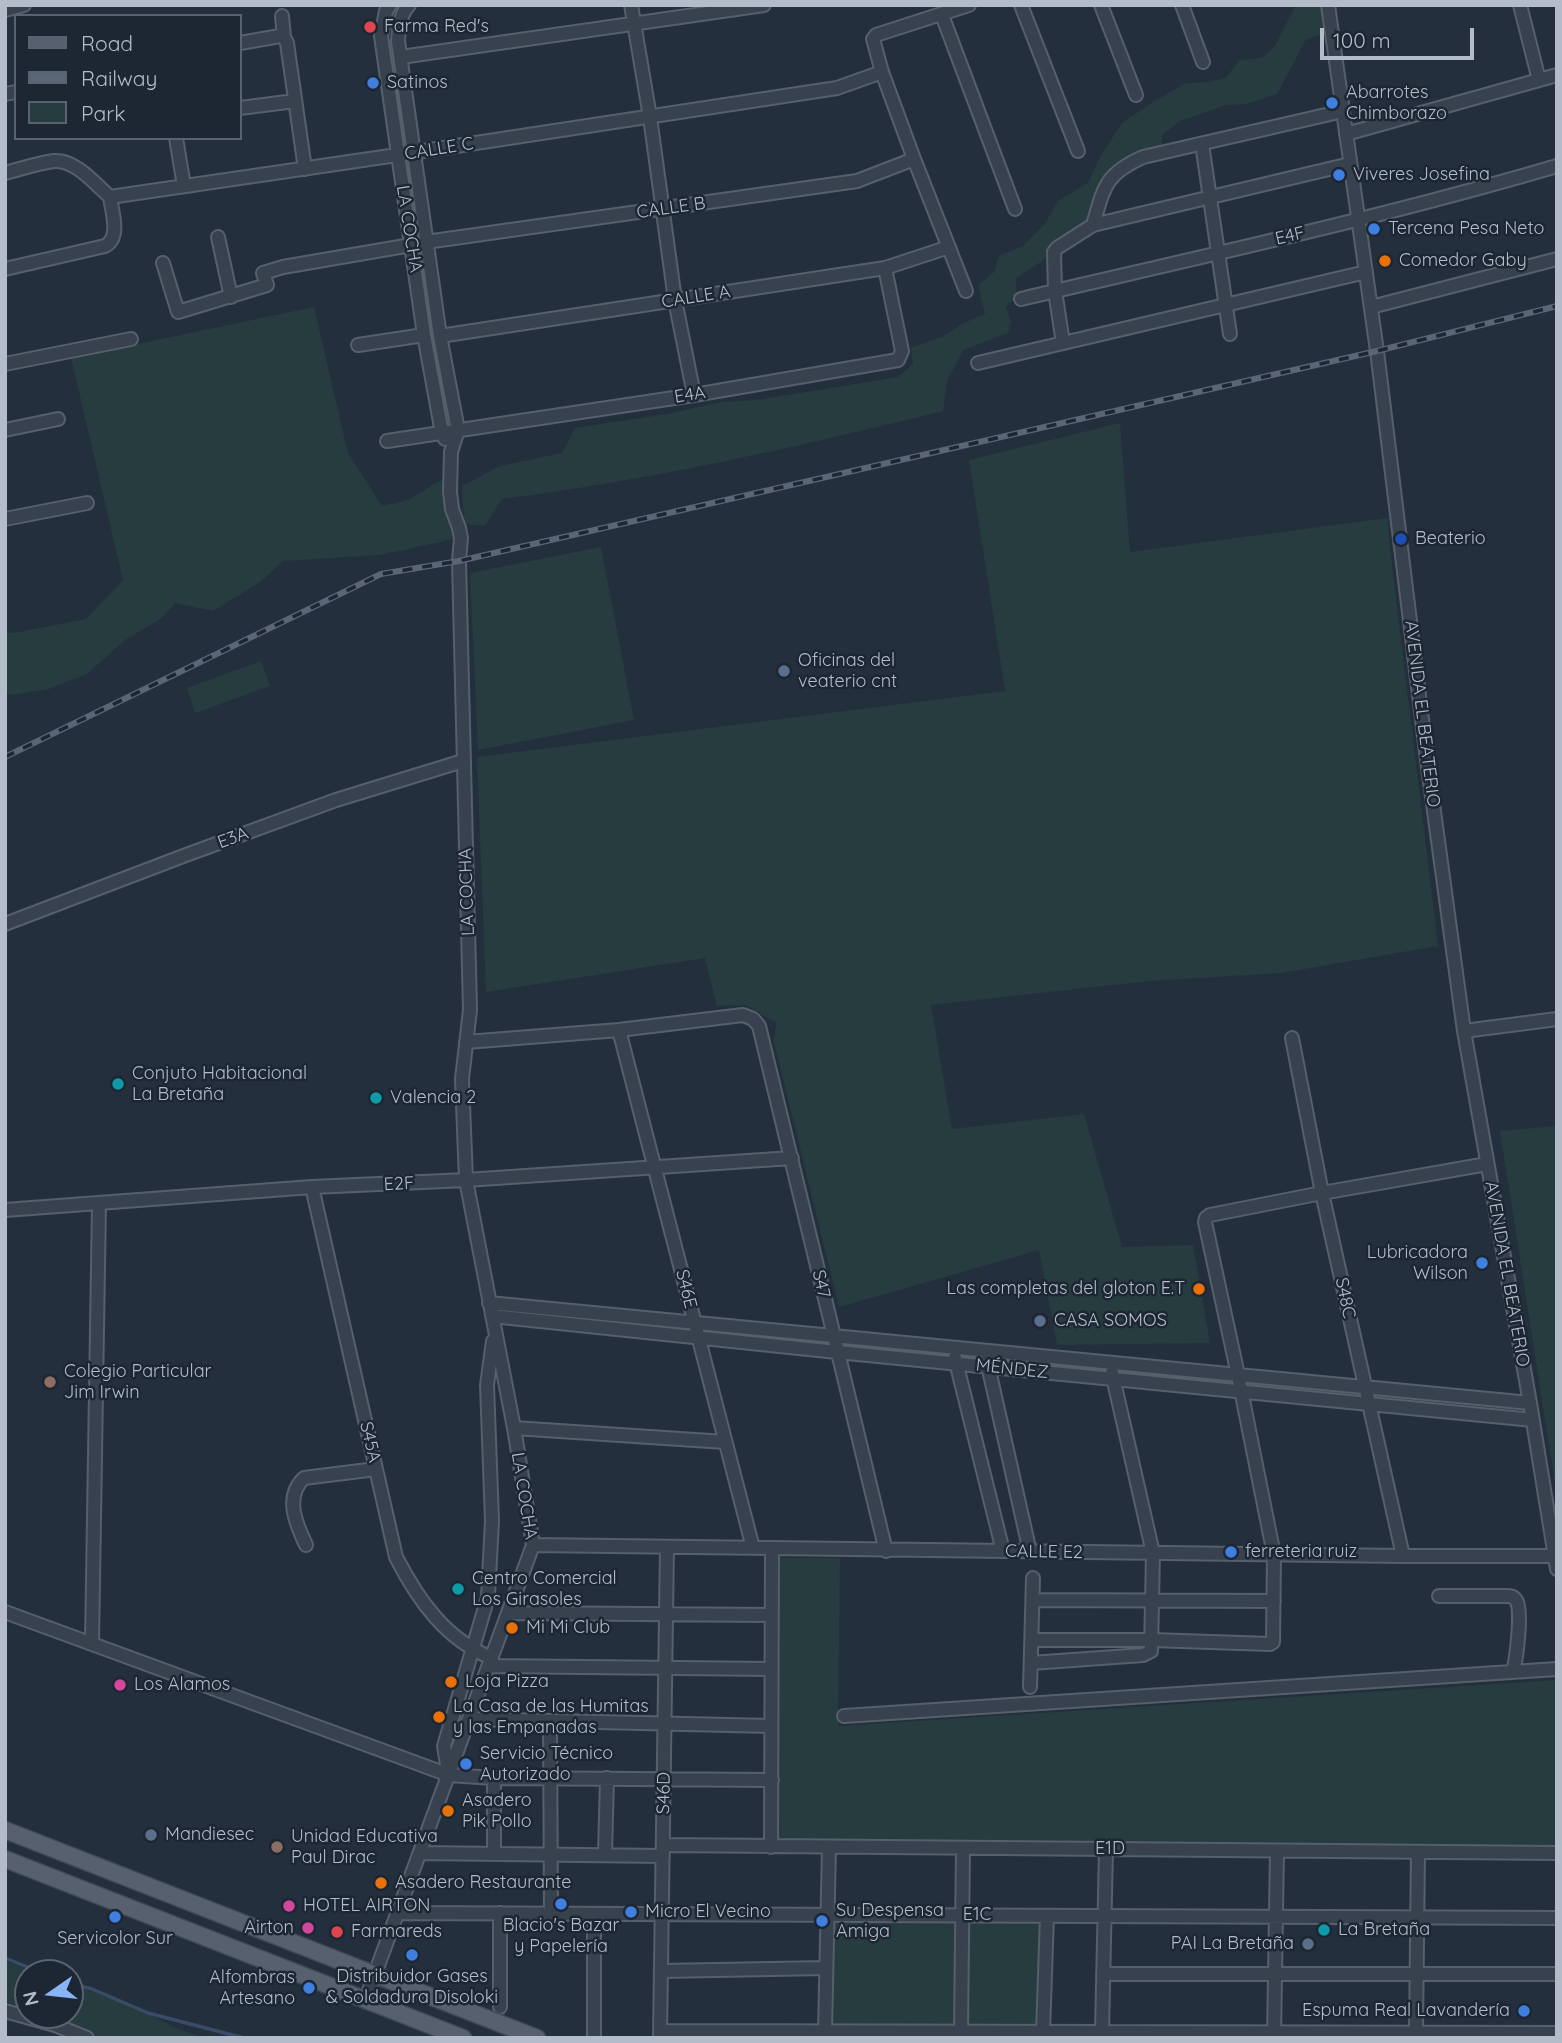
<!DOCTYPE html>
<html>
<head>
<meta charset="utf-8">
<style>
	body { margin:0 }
	#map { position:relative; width:1562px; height:2043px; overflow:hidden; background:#242f3e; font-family:Quicksand,sans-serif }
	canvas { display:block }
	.frame { position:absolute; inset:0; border:7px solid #b4bcc9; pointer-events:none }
	.legend { position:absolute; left:14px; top:14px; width:228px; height:126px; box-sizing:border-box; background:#1d2633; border:2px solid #59626f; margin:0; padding:9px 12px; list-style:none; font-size:21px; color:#b4bcc9 }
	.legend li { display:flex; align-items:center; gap:14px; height:35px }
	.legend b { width:35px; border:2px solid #59626f }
	.north { position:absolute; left:14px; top:1959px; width:70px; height:70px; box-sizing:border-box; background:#1d2633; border:2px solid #59626f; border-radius:50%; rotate:256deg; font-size:19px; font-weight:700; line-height:28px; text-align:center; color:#b4bcc9 }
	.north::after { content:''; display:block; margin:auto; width:24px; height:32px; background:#8ab4f8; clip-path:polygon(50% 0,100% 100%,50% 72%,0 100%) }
	.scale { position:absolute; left:1320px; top:28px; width:154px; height:32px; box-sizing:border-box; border:4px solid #b4bcc9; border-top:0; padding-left:9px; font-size:21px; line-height:24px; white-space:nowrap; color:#b4bcc9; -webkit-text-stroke:5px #1d2633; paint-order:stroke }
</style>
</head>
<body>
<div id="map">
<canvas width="1562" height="2043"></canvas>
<div class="frame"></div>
<ul class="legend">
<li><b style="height:9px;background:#56606e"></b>Road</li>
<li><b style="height:9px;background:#5a6575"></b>Railway</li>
<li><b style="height:19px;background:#263c3f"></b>Park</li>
</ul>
<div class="north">N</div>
<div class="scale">100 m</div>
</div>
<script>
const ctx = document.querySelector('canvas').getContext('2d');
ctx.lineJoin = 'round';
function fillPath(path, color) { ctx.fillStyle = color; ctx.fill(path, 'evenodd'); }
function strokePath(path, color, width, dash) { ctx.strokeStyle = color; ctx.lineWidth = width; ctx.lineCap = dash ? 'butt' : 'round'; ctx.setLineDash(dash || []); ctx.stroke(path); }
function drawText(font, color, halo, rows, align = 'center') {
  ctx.font = font + ' Quicksand,sans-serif'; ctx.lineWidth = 5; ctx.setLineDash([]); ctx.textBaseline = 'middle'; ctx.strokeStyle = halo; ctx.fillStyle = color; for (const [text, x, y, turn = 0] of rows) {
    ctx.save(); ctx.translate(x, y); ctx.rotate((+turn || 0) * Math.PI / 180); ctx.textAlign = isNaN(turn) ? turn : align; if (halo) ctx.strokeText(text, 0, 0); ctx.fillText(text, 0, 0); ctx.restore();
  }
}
fillPath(new Path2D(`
	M1296,5H1342L1322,18L1323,34L1306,39L1277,94L1246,104L1226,105L1180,121L1162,135V146L1141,153L1121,162L1110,173L1088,224L1055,244L1044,260L1016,278V297L1006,307L1011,322L1008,333L963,350L947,381L943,411C798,447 651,480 502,499L485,526L464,524L462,486L500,466L562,453L575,428L667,414L721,402L757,400L898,377L913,364L911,348L944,336L964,323L985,314L978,285L994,272L999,256L1023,246L1044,225L1058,201L1088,183L1101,155L1122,123L1153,102L1186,83L1208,82L1226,78L1239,60L1262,58L1275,46Z
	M314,307L348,453L382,506L408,500L441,480L454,539L380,555L283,561L260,582L213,611L175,603L162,618L125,640L87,674L49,689L11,695L5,693V632L14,633L86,619L123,580L71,358Z
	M1120,423L1130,552L1388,518L1390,548L1438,946L1281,973L1149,981L931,1005L952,1129L1084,1114L1122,1247L1193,1245L1210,1343L1057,1345L1039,1250L839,1307L774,1042L776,1023L746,1005L717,1006L705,958L486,992L477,757L1005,691L969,460Z
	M601,547L634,720L478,750L470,573Z
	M261,661L270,686L195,713L187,688Z
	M1557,1126V1490H1556L1500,1131Z
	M777,1558H840L838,1726L1557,1680V1847L776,1841Z
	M835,1919L959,1921L958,2027L833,2026Z
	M967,1922H1045L1040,2026L967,2025Z
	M5,1961L39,1973H28V2009L5,2002Z
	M70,1984L121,2001L183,2031L207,2038H101L45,2015H70Z`), '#263c3f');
strokePath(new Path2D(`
	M5,1958L42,1973
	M70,1983L92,1989L148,2013L244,2038`), '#394c67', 3.5);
const minor = new Path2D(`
	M390,5L386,11L381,36L424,335L442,433L445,439
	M631,5L650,117L675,300L694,395
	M1021,5L1078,151
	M1101,5L1136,95
	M1182,5L1203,62
	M1328,5L1377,351L1427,760L1464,1031L1530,1403L1557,1569
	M1520,5L1539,80
	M5,10L24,5
	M942,15L1015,209
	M282,16L284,37
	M240,43L280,36L284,37L287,43L305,169
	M401,57L764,5
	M5,94L16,92
	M240,108L295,101
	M1346,134L1557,75
	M176,138L184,186
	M1202,144L1230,334
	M5,173C21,169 38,163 54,161C75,159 95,184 110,197L397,155L837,88L882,72
	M1093,225L1350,164
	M218,237L231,297
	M426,242L857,181L914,159
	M163,263L178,312L267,285L263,273L283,267L411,245
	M5,269L105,246C121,238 112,212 110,197
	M966,291L914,159L882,72L873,39L876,35L969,5
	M1021,299C1200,257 1380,218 1557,166
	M1371,307L1557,259
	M440,336L885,268L949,247
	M1063,343L1055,291L1054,252L1057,248L1093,225C1104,187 1105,174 1143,157L1343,111
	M358,345L424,335
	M978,363L1366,272
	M5,364L131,339
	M5,430L58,419
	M387,441L694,395L898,360L902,351L885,268
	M5,519L87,503
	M5,924L186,855L336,800L463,761
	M619,1030L753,1548
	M1464,1031L1557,1019
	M1292,1038L1322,1193L1403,1556
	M466,1042L619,1030L743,1015L753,1019L759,1026L886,1551
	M312,1187L396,1557C418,1600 446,1640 492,1658
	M5,1210L312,1187L466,1180L792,1158
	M489,1303L1530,1403
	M492,1316L837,1352L1533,1420
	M955,1358L1003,1551
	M987,1361L1030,1552
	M514,1428L725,1442
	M306,1545C296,1524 284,1497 304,1478L376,1469
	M533,1545L1403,1556H1555
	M1439,1596H1506C1510,1596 1513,1596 1516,1600C1523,1609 1516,1661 1513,1672
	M1033,1600L1274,1601
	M5,1612L449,1775L494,1778L772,1780
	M508,1613L771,1615
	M1033,1640H1152L1270,1644L1273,1642L1274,1555L1238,1375L1205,1222L1206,1218L1210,1215L1322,1193L1487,1164
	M92,1644L99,1203
	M1031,1663L1143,1655L1151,1651L1153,1553L1112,1373
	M489,1666L771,1669
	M1030,1687L1033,1578
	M844,1716L1557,1669
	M469,1719L771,1726
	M550,1721L551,1913
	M448,1771L444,1746L488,1597L492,1521L487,1385L493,1341
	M494,1778V1854
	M663,1845L1557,1853
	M771,1847L772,1548
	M420,1853L663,1856
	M605,1855L607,1778
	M398,1913L1557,1918
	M594,1914V2038
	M661,1971L826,1968
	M1103,1974H1557
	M365,2001L533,1545L514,1428L466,1180L462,1079L470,1010L459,561L461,538L459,528L452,509L450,492L451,452L458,430L440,336L398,41C399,28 400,14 409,5
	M500,2007V1913
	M5,2011L55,2025L87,2038
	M660,2031L1557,2033
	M825,2032L829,1847
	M961,2032L963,1848
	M1043,2032L1047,1916
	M1102,2032L1106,1849
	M1416,2033L1418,1852
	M660,2037L667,1547
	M1274,2038L1277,1851`);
const major = new Path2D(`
	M5,1830L537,2038
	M5,1859L463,2038`);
strokePath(minor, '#565f6c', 16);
strokePath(major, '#414a57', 19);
strokePath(minor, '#38414e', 12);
strokePath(major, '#56606e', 16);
const rail = new Path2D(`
	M5,757L381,574L459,561L1377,351L1557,306`);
strokePath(rail, '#5a6575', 6);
strokePath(rail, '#1d2633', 3.5, [10]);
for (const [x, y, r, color] of [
	[370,27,7,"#e0444e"],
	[373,83,7,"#3f7fe0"],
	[1332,103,7,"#3f7fe0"],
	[1339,175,7,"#3f7fe0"],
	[1374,229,7,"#3f7fe0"],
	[1385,261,7,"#e8710a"],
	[1401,539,7,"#1a4fb4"],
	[784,671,7,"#5c6f8a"],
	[118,1084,7,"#0f9aa8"],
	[376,1098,7,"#0f9aa8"],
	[1482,1263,7,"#3f7fe0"],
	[1199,1289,7,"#e8710a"],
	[1040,1321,7,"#5c6f8a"],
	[50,1382,7,"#8d6e63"],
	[1231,1552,7,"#3f7fe0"],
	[458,1589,7,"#0f9aa8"],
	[512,1628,7,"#e8710a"],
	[451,1682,7,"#e8710a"],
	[120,1685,7,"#d1479c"],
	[439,1717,7,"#e8710a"],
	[466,1764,7,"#3f7fe0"],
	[448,1811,7,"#e8710a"],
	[151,1835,7,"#5c6f8a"],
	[277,1847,7,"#8d6e63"],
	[381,1883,7,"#e8710a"],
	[561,1904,7,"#3f7fe0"],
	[289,1906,7,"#d1479c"],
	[631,1912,7,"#3f7fe0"],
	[115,1917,7,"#3f7fe0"],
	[822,1921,7,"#3f7fe0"],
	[308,1928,7,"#d1479c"],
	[1324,1930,7,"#0f9aa8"],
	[337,1932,7,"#e0444e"],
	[1308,1944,7,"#5c6f8a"],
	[412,1955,7,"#3f7fe0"],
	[309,1988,7,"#3f7fe0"],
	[1524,2011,7,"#3f7fe0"]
]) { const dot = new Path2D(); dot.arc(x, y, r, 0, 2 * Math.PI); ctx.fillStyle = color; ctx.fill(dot); strokePath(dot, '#1d2633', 2.5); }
drawText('18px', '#b4bcc9', '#1d2633', [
	["Farma Red's",384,27],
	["Satinos",387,83],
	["Abarrotes",1346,93],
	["Chimborazo",1346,114],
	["Viveres Josefina",1353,175],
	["Tercena Pesa Neto",1388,229],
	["Comedor Gaby",1399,261],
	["Beaterio",1415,539],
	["Oficinas del",798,661],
	["veaterio cnt",798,682],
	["Conjuto Habitacional",132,1074],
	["La Bretaña",132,1095],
	["Valencia 2",390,1098],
	["Lubricadora",1468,1253,"right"],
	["Wilson",1468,1274,"right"],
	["Las completas del gloton E.T",1185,1289,"right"],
	["CASA SOMOS",1054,1321],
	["Colegio Particular",64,1372],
	["Jim Irwin",64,1393],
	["ferreteria ruiz",1245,1552],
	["Centro Comercial",472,1579],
	["Los Girasoles",472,1600],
	["Mi Mi Club",526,1628],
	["Loja Pizza",465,1682],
	["Los Alamos",134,1685],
	["La Casa de las Humitas",453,1707],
	["y las Empanadas",453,1728],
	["Servicio Técnico",480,1754],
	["Autorizado",480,1775],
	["Asadero",462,1801],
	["Pik Pollo",462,1822],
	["Mandiesec",165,1835],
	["Unidad Educativa",291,1837],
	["Paul Dirac",291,1858],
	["Asadero Restaurante",395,1883],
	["HOTEL AIRTON",303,1906],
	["Su Despensa",836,1911],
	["Amiga",836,1932],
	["Micro El Vecino",645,1912],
	["Blacio's Bazar",561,1926,"center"],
	["y Papelería",561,1947,"center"],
	["Airton",294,1928,"right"],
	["La Bretaña",1338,1930],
	["Farmareds",351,1932],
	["Servicolor Sur",115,1939,"center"],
	["PAI La Bretaña",1294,1944,"right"],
	["Distribuidor Gases",412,1977,"center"],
	["& Soldadura Disoloki",412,1998,"center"],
	["Alfombras",295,1978,"right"],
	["Artesano",295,1999,"right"],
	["Espuma Real Lavandería",1510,2011,"right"]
], 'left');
drawText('18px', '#b4bcc9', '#1d2633', [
	["CALLE C",439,149,-9],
	["CALLE B",671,208,-8],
	["LA COCHA",409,229,81],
	["E4F",1290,236,-13],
	["CALLE A",696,297,-9],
	["E4A",690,395,-9],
	["AVENIDA EL BEATERIO",1422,714,83],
	["E3A",233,838,-20],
	["LA COCHA",467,892,-92],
	["E2F",399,1184,-3],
	["AVENIDA EL BEATERIO",1507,1274,80],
	["S47",821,1284,77],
	["S46E",686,1289,76],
	["S48C",1345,1298,78],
	["MÉNDEZ",1012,1369,6],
	["S45A",370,1442,77],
	["LA COCHA",524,1496,81],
	["CALLE E2",1044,1552,1],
	["S46D",664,1793,-89],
	["E1D",1110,1849],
	["E1C",977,1915]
]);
</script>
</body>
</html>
